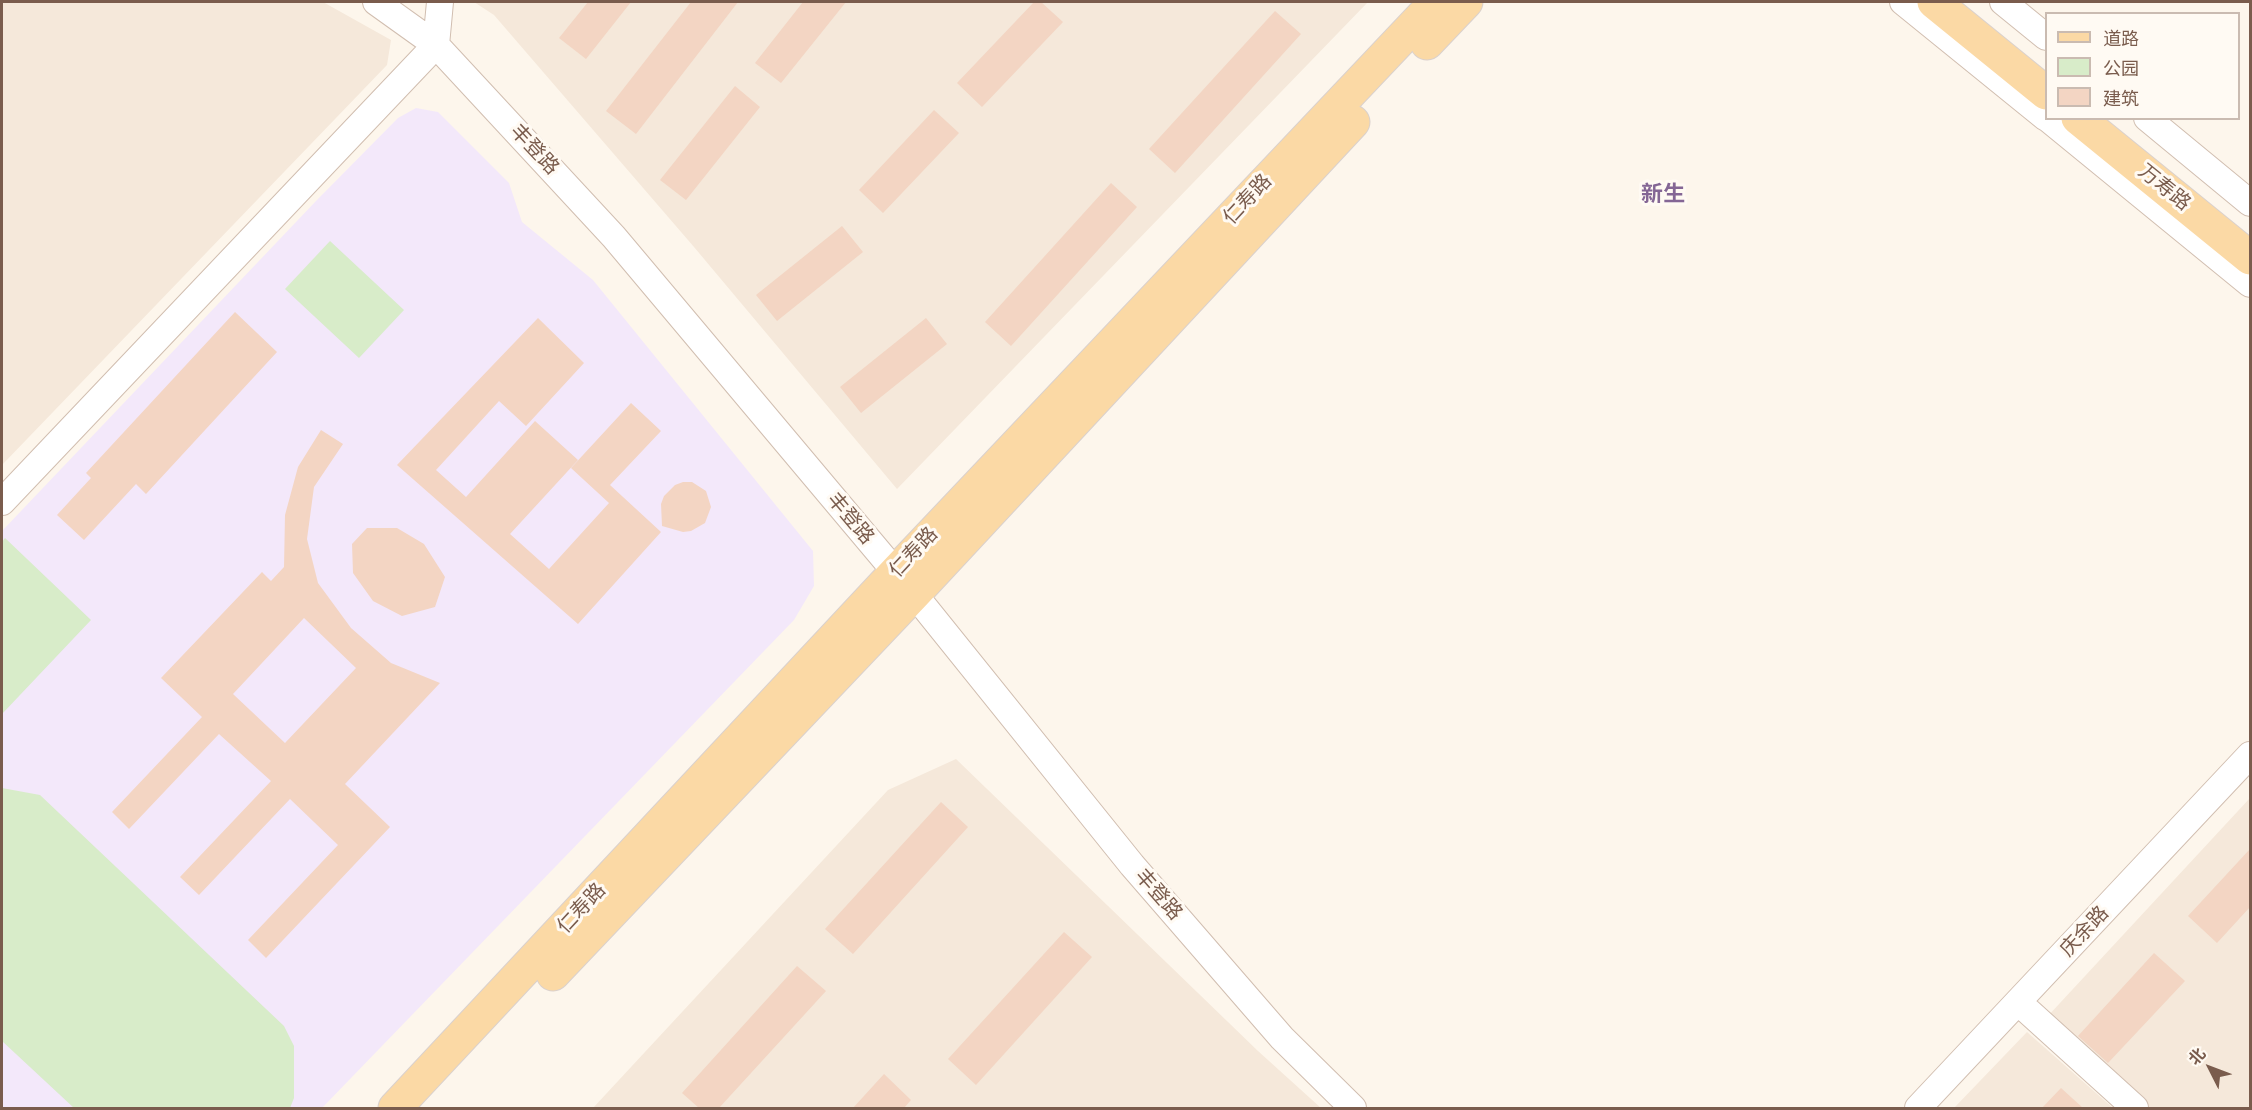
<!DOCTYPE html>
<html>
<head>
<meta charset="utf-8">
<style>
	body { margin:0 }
	#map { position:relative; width:2252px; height:1110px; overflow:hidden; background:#fdf6ec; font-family:"Archivo Narrow","Noto Sans SC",sans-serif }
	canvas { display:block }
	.frame { position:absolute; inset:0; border:3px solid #7a5c4d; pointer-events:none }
	.legend { position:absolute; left:2045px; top:12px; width:195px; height:108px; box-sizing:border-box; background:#fffaf3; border:2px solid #cabbb1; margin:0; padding:8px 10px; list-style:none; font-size:18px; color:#7a5c4d }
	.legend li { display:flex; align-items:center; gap:12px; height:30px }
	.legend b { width:30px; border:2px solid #cabbb1 }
	.north { position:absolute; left:2180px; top:1038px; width:60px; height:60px; -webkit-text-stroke:4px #fffaf3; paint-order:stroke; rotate:312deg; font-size:16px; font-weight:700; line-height:24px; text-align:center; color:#7a5c4d }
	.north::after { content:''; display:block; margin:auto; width:21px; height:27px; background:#7a5c4d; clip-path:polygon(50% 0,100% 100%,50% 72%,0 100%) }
</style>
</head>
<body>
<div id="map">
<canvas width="2252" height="1110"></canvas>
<div class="frame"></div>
<ul class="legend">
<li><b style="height:8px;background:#fbd9a5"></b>道路</li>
<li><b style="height:16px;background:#d8ecc9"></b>公园</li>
<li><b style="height:16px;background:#f3d5c3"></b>建筑</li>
</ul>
<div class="north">北</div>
</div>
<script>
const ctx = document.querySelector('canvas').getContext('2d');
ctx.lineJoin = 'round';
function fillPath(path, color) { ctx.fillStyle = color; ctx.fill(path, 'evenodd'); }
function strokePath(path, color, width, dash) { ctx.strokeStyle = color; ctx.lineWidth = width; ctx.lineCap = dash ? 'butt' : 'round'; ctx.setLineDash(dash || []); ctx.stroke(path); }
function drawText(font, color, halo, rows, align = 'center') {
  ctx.font = font + ' "Archivo Narrow","Noto Sans SC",sans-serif'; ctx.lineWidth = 6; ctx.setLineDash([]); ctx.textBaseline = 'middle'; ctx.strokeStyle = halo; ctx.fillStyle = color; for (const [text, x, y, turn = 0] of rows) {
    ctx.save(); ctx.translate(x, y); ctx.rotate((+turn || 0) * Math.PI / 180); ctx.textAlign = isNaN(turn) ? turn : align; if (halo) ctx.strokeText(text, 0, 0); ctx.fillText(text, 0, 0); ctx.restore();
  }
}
fillPath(new Path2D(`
	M2,2H323L391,40L387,65L2,465Z
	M474,2H1368L897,489L694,247L494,15Z
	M956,759L1258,1051L1321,1108H593L888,790Z
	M2250,798V1108H2147L2047,1017Z
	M2027,1032L2113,1108H1954Z`), '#f5e8da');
fillPath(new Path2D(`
	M416,108L438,112L509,183L522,222L593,280L813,551L814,586L794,620L322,1108H2V531L316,201L398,118Z`), '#f3e8fa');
fillPath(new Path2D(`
	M330,241L404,310L359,358L285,289Z
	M5,538L91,620L2,714V542Z
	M2,788L40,795L284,1026L294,1046V1098L290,1108H74L2,1041Z`), '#d8ecc9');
fillPath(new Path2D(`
	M588,2H631L586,59L559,38Z
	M691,2H738L636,134L606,111Z
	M803,2H846L781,83L755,63Z
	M1034,2H1041L1063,22L982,107L957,83Z
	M1275,11L1301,34L1175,173L1149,149Z
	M735,86L760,107L686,200L660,180Z
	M934,110L959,133L883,213L859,190Z
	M1111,183L1137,207L1011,346L985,322Z
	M842,226L863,252L777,321L756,295Z
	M235,312L277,352L146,494L136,484L84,540L57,515L91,478L86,473Z
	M538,318L584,363L526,426L499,401L436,470L466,497L535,421L578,460L510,534L549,569L609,503L571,468L631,403L661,431L610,485L661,532L578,624L397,465Z
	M926,318L947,344L861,413L840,387Z
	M321,430L343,444L314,487L307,539L318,583L351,628L391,663L440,683L345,784L390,827L266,958L248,940L338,845L290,799L199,895L180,877L271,781L219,734L129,829L112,812L202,717L161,678L262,572L271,581L284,567L285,515L298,467ZM304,618L356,668L285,743L233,694Z
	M683,482H692L706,491L711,507L705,523L691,531L683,532L662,526L661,504L664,496L675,485Z
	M367,528H397L424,544L445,577L435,607L402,616L373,601L353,573L352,544Z
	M941,802L968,827L853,954L825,929Z
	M2250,849V907L2217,943L2188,916Z
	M1064,932L1092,957L976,1085L948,1059Z
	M2154,953L2185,981L2108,1063L2078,1036Z
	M797,966L826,991L719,1108H699L682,1093Z
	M884,1074L911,1100L904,1108H853Z
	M2061,1088L2083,1108H2042Z`), '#f3d5c3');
const minor = new Path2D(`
	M376,2L436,45L614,237L914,594L1132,865L1282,1038L1353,1108
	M1903,2L2046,118
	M2003,2L2046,37
	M2047,118L2250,284
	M2147,118L2250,203
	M2,502L436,45L440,2
	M2018,1002L2135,1108
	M1918,1108L2250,755`);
const major = new Path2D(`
	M1934,2L2046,93
	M1427,43L1466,2
	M2078,118L2250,258
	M553,974L914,594L1353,122
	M395,1108L895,573L1436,2`);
strokePath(minor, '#d1beb0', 28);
strokePath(major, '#dad1cd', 35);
strokePath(minor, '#fff', 26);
strokePath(major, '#fbd9a5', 33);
drawText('20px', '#7a5c4d', '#fffaf3', [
	["丰登路",534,150,47],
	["万寿路",2164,188,39],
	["仁寿路",1248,200,-47],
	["丰登路",850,519,50],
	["仁寿路",914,553,-47],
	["丰登路",1158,895,49],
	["仁寿路",582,909,-47],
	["庆余路",2085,932,-47]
]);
drawText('bold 22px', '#846695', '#fffaf3', [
	["新生",1663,195]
]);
</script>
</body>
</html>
